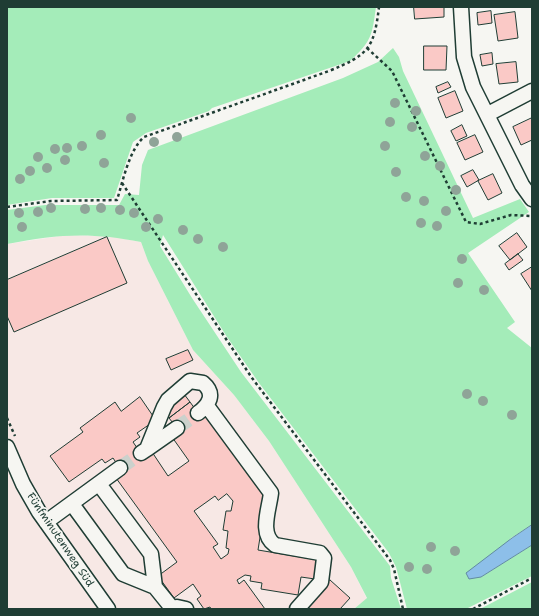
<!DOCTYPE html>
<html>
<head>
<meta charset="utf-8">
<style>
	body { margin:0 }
	#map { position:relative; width:539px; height:616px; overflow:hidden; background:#f6f6f2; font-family:"Shantell Sans",sans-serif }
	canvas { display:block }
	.frame { position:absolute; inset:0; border:8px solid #1f3d34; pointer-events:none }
</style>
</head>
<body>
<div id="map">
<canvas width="539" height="616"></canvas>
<div class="frame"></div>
</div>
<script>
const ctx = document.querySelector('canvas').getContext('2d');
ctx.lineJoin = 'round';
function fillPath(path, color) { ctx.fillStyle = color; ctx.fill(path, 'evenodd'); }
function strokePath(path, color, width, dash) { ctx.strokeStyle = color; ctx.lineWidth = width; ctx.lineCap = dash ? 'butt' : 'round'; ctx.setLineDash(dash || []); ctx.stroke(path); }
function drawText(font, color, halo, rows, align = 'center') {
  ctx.font = font + ' "Shantell Sans",sans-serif'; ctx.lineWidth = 3.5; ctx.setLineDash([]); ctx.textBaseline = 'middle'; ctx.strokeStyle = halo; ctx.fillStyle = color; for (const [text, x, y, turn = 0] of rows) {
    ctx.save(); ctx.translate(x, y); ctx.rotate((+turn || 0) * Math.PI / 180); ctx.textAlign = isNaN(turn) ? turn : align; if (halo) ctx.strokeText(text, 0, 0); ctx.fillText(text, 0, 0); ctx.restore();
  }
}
fillPath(new Path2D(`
	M67,235L111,236L141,242L148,261L193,350L234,395L269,441L351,567L367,599L354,609H7V244Z`), '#f7e8e5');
fillPath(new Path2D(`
	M7,7H376C372,35 372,41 350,61L212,108L209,111L146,133L133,142L114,198H52L7,205Z
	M393,48L399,57L403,71L473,218L520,199L529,212L468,253L515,322L507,328L532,348V525L511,538L481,577L532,545V576L466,609H407L396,567L389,553L259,383L227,337L163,235L160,246L192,298L241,372L390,566L391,578L401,609H354L367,598L351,567L269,441L234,395L193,350L148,261L141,242C92,232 56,234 7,244V210L45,205H119L125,194L139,195L142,165L148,150L343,78L378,62Z
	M532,582V609H480Z`), '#a4ecb9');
const water = new Path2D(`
	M532,525V545L481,577L469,579L466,573L512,538Z`);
fillPath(water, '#8dbfe9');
strokePath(water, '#618ba1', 1);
const building = new Path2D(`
	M414,7H444V17L415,19Z
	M491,11L492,23L478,25L477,13Z
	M515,12L518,38L498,41L494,15Z
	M424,46H447L446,70H424Z
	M492,53L493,64L482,66L480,55Z
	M516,62L518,82L499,84L496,64Z
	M448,82L451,87L438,93L436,87Z
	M455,91L463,111L446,118L438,98Z
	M532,118V140L521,145L513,127Z
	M462,125L467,136L456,141L451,131Z
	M475,135L483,152L465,160L457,143Z
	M473,170L479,180L467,187L461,176Z
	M493,174L502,193L488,200L478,181Z
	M517,233L527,247L510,260L499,246Z
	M107,237L127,283L14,332L7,316V280Z
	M518,254L523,260L509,270L505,264Z
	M532,267V291L521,274Z
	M188,350L193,360L171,370L166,359Z
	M184,394L190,402L169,418L167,415L172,404Z
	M140,397L153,416L150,424L137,433L140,437L133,442L144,458L152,452L168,476L189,461L172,437L180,432L169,418L190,402L201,417L208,412L267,493L258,550L318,560L315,579L301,577L298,595L261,589L262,583L250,581L251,576L245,575L237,580L239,584L244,580L265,609H211L210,607L204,609L197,599L201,596L193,584L174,598L158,576L177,562L116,478L123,473L113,458L105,463L102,459L69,482L50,456L83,432L80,428L115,402L121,411ZM227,494L233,501L231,511H226L223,530L228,531L226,548L229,549L228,554L221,559L213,547L218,544L194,511L215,496L218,500Z
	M330,580L350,598L340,609H304Z`);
fillPath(building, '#fac9c6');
strokePath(building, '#1f3d34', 1);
strokePath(new Path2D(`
	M177,428L198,413
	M120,468L141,453`), '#cbd1cc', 14, [14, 7]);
const minor = new Path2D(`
	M461,7L464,57L473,87L522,185L532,199
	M488,114L532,91
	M207,406L271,493C269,510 259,534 275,545L320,553L324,558L321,582L297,609
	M7,447L23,484L39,512L108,609
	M147,449L177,428
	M141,453L147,449L164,407L168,400L190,381L203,383C216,394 209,405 198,413
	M99,484L151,554L155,587
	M72,504L123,574L155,587L172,608
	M46,522L120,468
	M171,609L177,607L186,609`);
strokePath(minor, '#1f3d34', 17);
strokePath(new Path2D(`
	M367,48L392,71L466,222L480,224L511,215L532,216
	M122,183L252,378L390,560L394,569L403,609
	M7,207L51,201L117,200C123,181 129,150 144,137L329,71C368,55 374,49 379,7
	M7,418L15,436
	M473,609L532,578`), '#1f3d34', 2.5, [3, 3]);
strokePath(minor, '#f6f6f2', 14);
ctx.fillStyle = '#8fa498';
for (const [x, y] of [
	[395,103],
	[416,111],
	[131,118],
	[390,122],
	[412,127],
	[101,135],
	[177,137],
	[154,142],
	[82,146],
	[385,146],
	[67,148],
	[55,149],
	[425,156],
	[38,157],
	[65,160],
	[104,163],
	[440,166],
	[47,168],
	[30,171],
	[396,172],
	[20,179],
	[456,190],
	[406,197],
	[424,201],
	[51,208],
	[101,208],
	[85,209],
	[120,210],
	[446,211],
	[38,212],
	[19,213],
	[134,213],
	[158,219],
	[421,223],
	[437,226],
	[22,227],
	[146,227],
	[183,230],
	[198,239],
	[223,247],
	[462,259],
	[458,283],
	[484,290],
	[467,394],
	[483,401],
	[512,415],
	[431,547],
	[455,551],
	[409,567],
	[427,569]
]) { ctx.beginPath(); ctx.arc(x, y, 5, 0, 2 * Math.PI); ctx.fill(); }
drawText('11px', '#1f3d34', '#f6f6f2', [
	["Fünfminutenweg Süd",60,540,56]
]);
</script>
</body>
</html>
